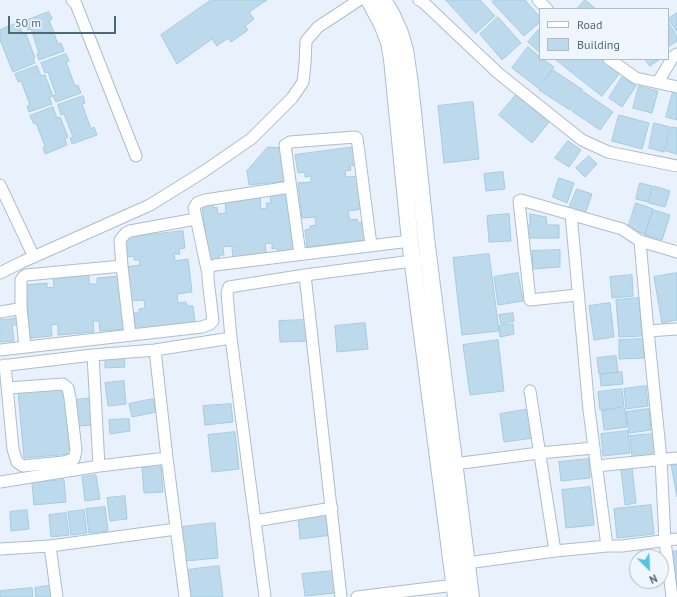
<!DOCTYPE html>
<html>
<head>
<meta charset="utf-8">
<style>
	body { margin:0 }
	#map { position:relative; width:677px; height:597px; overflow:hidden; background:#e9f1fc; font-family:"PT Sans",sans-serif }
	canvas { display:block }
	.legend { position:absolute; left:539px; top:8px; width:130px; height:52px; box-sizing:border-box; background:#f0f6fe; border:1px solid #afbdc8; margin:0; padding:5px 7px; list-style:none; font-size:12px; color:#4d6876 }
	.legend li { display:flex; align-items:center; gap:8px; height:20px }
	.legend b { width:20px; border:1px solid #afbdc8 }
	.north { position:absolute; left:629px; top:549px; width:40px; height:40px; box-sizing:border-box; background:#f0f6fe; border:1px solid #afbdc8; border-radius:50%; rotate:156deg; font-size:11px; font-weight:700; line-height:16px; text-align:center; color:#4d6876 }
	.north::after { content:''; display:block; margin:auto; width:14px; height:18px; background:#53c4e1; clip-path:polygon(50% 0,100% 100%,50% 72%,0 100%) }
	.scale { position:absolute; left:8px; top:16px; width:108px; height:18px; box-sizing:border-box; border:2px solid #4d6876; border-top:0; padding-left:5px; font-size:12px; line-height:14px; white-space:nowrap; color:#4d6876; -webkit-text-stroke:3px #f0f6fe; paint-order:stroke }
</style>
</head>
<body>
<div id="map">
<canvas width="677" height="597"></canvas>
<ul class="legend">
<li><b style="height:5px;background:#fff"></b>Road</li>
<li><b style="height:11px;background:#bddaec"></b>Building</li>
</ul>
<div class="north">N</div>
<div class="scale">50 m</div>
</div>
<script>
const ctx = document.querySelector('canvas').getContext('2d');
ctx.lineJoin = 'round';
function fillPath(path, color) { ctx.fillStyle = color; ctx.fill(path, 'evenodd'); }
function strokePath(path, color, width, dash) { ctx.strokeStyle = color; ctx.lineWidth = width; ctx.lineCap = dash ? 'butt' : 'round'; ctx.setLineDash(dash || []); ctx.stroke(path); }
const building = new Path2D(`
	M211,0H267L249,12L254,19L245,26L248,30L231,42L228,38L217,46L212,39L177,64L161,35Z
	M446,0H480L495,16L476,33Z
	M494,0H525L540,17V22L524,36L492,2Z
	M585,0L596,9H577Z
	M49,12L52,19L49,20L58,44L61,43L64,51L39,60L37,54L39,53L31,29L28,30L25,21Z
	M677,13V32L668,19Z
	M498,17L521,43L502,60L480,34Z
	M668,22L677,36V41L668,47Z
	M18,23L23,35L26,34L35,58L33,59L35,63L13,72L0,40V30Z
	M540,28V53L528,42Z
	M528,47L540,57V59H543L554,67L538,88L512,68Z
	M66,54L69,61L66,62L75,86L78,85L81,93L56,102L53,96L56,95L48,72L45,73L41,63Z
	M555,59H601L620,73L602,96Z
	M645,59H660L650,66Z
	M37,66L41,76L45,75L53,96L49,97L52,104L29,112L27,106L30,105L21,81L18,82L15,74Z
	M553,70L583,90L570,110L539,90Z
	M622,77L636,86L622,107L609,98Z
	M639,86L658,91L652,113L633,108Z
	M584,92L613,112L600,130L572,111Z
	M673,92L677,93V120L666,117Z
	M516,95L549,122L532,143L499,115Z
	M83,96L85,103L82,104L91,129L94,127L97,135L72,144L70,138L73,137L64,114L61,115L58,105Z
	M473,102L479,159L444,163L438,106Z
	M53,107L57,118L60,117L68,137L65,139L67,145L45,154L43,148L45,146L36,123L34,124L30,116Z
	M619,115L649,123L642,149L612,141Z
	M654,123L670,127L664,152L649,148Z
	M672,127L677,128V154L666,151Z
	M568,141L581,150L569,167L555,158Z
	M268,147L284,148L287,181L249,185L247,171Z
	M355,147L357,165L350,166L351,170L345,171L346,177L359,176L363,209L348,211L350,220L357,219L358,223L364,222L366,240L307,247L305,230L310,229V226L316,225L315,217L302,218L298,183L311,182V176L305,177V172L298,173L295,155Z
	M589,156L597,164L585,177L576,168Z
	M503,172L505,189L486,191L484,174Z
	M559,178L574,183L567,203L553,197Z
	M640,183L652,186L648,202L636,199Z
	M654,186L670,191L665,207L649,203Z
	M577,189L592,194L585,214L569,208Z
	M289,193L295,253L278,254L277,248L272,249V243L265,244L267,257L233,260L232,246L223,247L224,255H219L220,262L209,263L202,206L213,204L214,208L217,207L218,214L226,213L225,200L260,196L261,209L267,208L266,203H271L270,196Z
	M636,203L653,209L645,234L628,228Z
	M654,210L670,215L662,240L645,235Z
	M509,214L511,241L489,242L487,216Z
	M530,214L546,217L547,225H559V238H526V225H530Z
	M183,231L185,248L179,249L180,254H174L175,261L188,259L192,292L177,294L178,303L186,302L187,306H193L195,323L136,331L134,313H139V309L145,308L144,300L131,301L127,267L140,265L139,260H134V256L126,257L124,238Z
	M560,250V267L533,269L532,251Z
	M489,254L499,331L462,335L453,258Z
	M89,273V284H97V278L120,276L125,329L100,331L99,321H93L94,332L58,335V324L51,325L52,336L30,338L26,285L47,283V288L54,287L53,276Z
	M518,273L523,301L498,305L494,277Z
	M677,273V320L662,323L654,277Z
	M632,275L633,296L612,298L610,277Z
	M639,298L642,336L619,337L616,300Z
	M610,303L614,337L594,340L589,306Z
	M513,313L514,321L501,324L499,315Z
	M0,316H1L2,320L17,318L18,325H12L14,341L0,342Z
	M305,320L307,341L280,342L279,321Z
	M365,323L368,349L337,352L335,326Z
	M513,324L514,334L500,337L499,326Z
	M643,339L644,358L619,359V340Z
	M498,340L504,391L470,395L463,345Z
	M124,356L125,367L105,368V357Z
	M616,356L618,372L599,374L597,358Z
	M622,372L623,384L601,386L600,375Z
	M124,381L126,404L108,406L105,383Z
	M646,386L648,406L626,409L624,389Z
	M64,387L70,454L24,458L18,391Z
	M622,389L624,407L600,410L598,392Z
	M93,398L96,425L77,426L75,400Z
	M153,399L156,412L132,417L129,404Z
	M231,404L233,422L205,425L203,406Z
	M530,409L534,438L504,442L500,414Z
	M625,409L627,427L604,430L602,411Z
	M649,409L651,430L629,433L626,412Z
	M129,419L130,431L110,434L109,420Z
	M628,431L630,453L603,456L601,434Z
	M235,432L239,469L212,472L208,435Z
	M653,434L655,455L632,458L630,436Z
	M589,459L590,478L561,481L559,462Z
	M677,463V497L671,464Z
	M161,467L163,492L144,493L142,468Z
	M632,468L636,503L625,505L621,469Z
	M96,475L100,499L85,501L82,477Z
	M64,480L66,502L34,505L32,483Z
	M590,487L594,525L566,528L562,490Z
	M125,496L127,519L110,521L107,498Z
	M651,505L654,534L617,538L614,509Z
	M105,507L108,531L89,533L86,509Z
	M27,510L29,529L11,531L10,512Z
	M84,510L87,533L71,535L68,512Z
	M66,513L69,535L51,537L49,515Z
	M330,513L332,535L300,539L298,517Z
	M215,523L218,558L185,561L182,527Z
	M677,551V584H675L671,552Z
	M219,566L223,597H191L187,570Z
	M333,571L335,593L305,596L302,574Z
	M54,585L55,597H36L35,588Z
	M32,588L33,597H0V591Z`);
fillPath(building, '#bddaec');
strokePath(building, '#a3cbe3', 1);
const street = new Path2D(`
	M72,0L76,4L136,156
	M419,0L423,2L498,73L582,140L608,152L677,166
	M538,0L547,9
	M609,59L636,78L677,87
	M658,82L673,57L677,54
	M0,185L34,257
	M571,214L589,410L607,546
	M640,241L648,331L661,459L665,541L672,597
	M300,254L285,145L290,142L355,137L357,138L371,245
	M0,273L22,262L150,205L203,172L251,139L292,98L303,82L305,64L306,41L318,27L359,0
	M208,274L194,208L197,203L205,200L290,187
	M305,275L341,597
	M577,295L530,300L519,201L521,200L622,229L640,241L677,252
	M21,307L25,347
	M0,312L18,309L21,307V280L23,277L26,275L122,266
	M648,331L677,329
	M130,335L122,266L120,240L126,233L130,231L196,219
	M0,350L202,327L210,324L213,321L208,279V270L210,267L215,265L410,241
	M155,350L167,458L185,597
	M93,355L99,466
	M5,365L13,449L17,462L23,466L63,462L74,459L76,450L70,398L68,388L63,384L8,388
	M0,366L93,355L155,350L231,338
	M530,391L555,551
	M454,464L539,453L594,448
	M596,466L677,458
	M0,482L99,466L167,458
	M255,521L332,508
	M50,546L57,597
	M0,549L50,546L176,529
	M467,563L555,551L607,546H622L677,539
	M265,597L231,338L227,293L229,287L305,275L420,260
	M357,597L455,585`);
const secondary = new Path2D(`
	M369,0L382,24L389,42L392,59L410,241L456,597
	M383,0L392,15L400,33L405,50L410,84L426,238L471,597`);
strokePath(street, '#acbecc', 13);
strokePath(secondary, '#abbfcf', 18);
strokePath(street, '#fff', 11);
strokePath(secondary, '#fff', 16);
</script>
</body>
</html>
